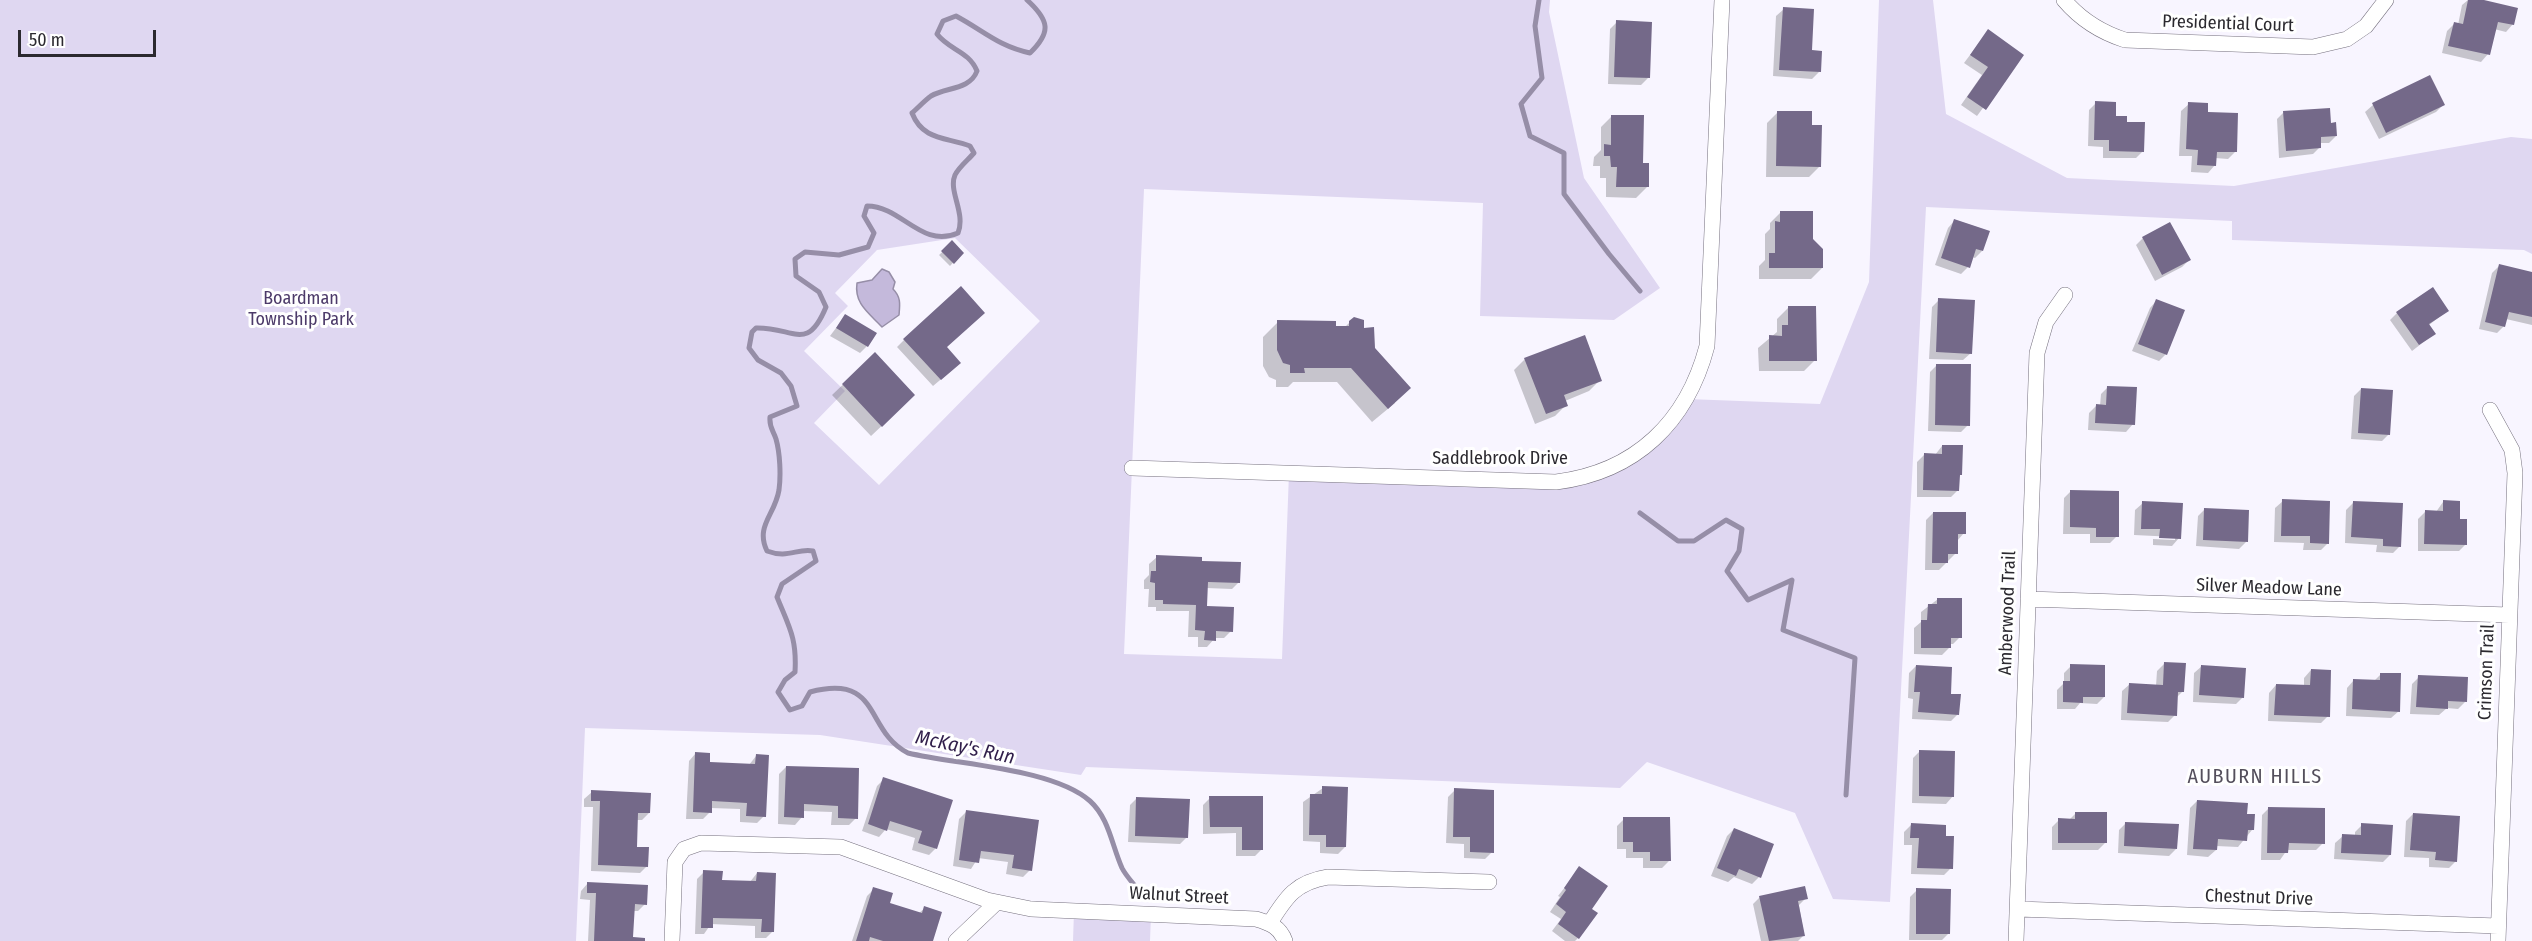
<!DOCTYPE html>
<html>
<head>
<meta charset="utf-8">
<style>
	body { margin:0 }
	#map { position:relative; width:2532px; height:941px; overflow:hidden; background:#f8f5ff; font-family:"Fira Sans Condensed",sans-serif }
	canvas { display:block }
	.scale { position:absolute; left:18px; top:30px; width:138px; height:27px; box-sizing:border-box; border:3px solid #2b292f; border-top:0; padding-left:8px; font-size:18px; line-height:21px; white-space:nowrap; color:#2b292f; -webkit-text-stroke:4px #fff; paint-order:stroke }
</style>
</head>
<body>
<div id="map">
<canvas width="2532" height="941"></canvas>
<div class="scale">50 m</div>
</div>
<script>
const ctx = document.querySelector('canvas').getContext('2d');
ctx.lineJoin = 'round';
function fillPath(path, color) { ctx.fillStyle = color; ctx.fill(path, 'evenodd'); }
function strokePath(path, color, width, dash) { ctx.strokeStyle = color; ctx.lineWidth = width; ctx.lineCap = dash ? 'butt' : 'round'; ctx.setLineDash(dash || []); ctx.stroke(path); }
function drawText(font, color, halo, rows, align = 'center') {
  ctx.font = font + ' "Fira Sans Condensed",sans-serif'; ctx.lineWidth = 6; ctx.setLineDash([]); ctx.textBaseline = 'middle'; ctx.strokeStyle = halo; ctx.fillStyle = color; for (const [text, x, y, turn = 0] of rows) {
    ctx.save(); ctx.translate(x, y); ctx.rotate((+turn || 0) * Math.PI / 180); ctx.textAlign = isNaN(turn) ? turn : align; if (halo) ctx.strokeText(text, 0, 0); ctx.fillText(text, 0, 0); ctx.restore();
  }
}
fillPath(new Path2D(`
	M0,0H1550L1549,12L1584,178L1660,288L1614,320L1480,316L1483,203L1144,189L1124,654L1282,659L1289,473L1536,482L1614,466L1687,399L1820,404L1869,282L1879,0H1933L1946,114L2067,178L2234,186L2511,137L2532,139V254L2524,250L2232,240V221L1926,207L1890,902L1833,899L1795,813L1647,762L1620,788L1086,767L1081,775L820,735L585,728L576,941H0ZM955,238L1040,321L879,485L814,423L845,391L804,351L848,306L835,293L877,250Z
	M1074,911L1151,914L1150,941H1073Z`), '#dfd7f1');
const water = new Path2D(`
	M882,269L889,272L895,282L893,289C901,297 900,304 899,315L882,327C869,313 854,304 857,283L872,280Z`);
fillPath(water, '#c4b9db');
strokePath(water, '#968ea7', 1.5);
fillPath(new Path2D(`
	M2468,0H2477L2513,24L2506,32L2494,29L2488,54L2481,62L2442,53L2447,31L2454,24L2458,25L2462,5Z
	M1784,9L1810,51L1819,72L1812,79L1773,76L1776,16Z
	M1617,22L1648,78L1641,85L1608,84L1610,29Z
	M1988,31L2022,55L1977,116L1961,105L1982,75L1964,63Z
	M2430,77L2443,105L2436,112L2379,139L2365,112L2373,105Z
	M2096,103L2114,117L2143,151L2136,158H2103V147L2088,146L2089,110Z
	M2189,104L2206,113L2235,152L2228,159L2215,158V165L2208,173L2191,172L2192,156H2179L2181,111Z
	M1778,112L1810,126L1820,166L1809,177H1766L1767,123Z
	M2284,112L2330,124L2336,136L2329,143H2320V147L2313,154L2279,158L2277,119Z
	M1612,116L1642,165L1647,187L1636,198L1606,197V178H1600V166H1593L1594,157L1601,150V127Z
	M1781,212L1811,239L1822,268L1811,279H1759V266L1765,260V234L1770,229V223Z
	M1955,220L1982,251L1975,258L1972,257L1968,267L1961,274L1935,265L1948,228Z
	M2143,238L2189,260L2182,267L2155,281L2136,245Z
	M952,243L962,253L950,266L939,255Z
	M2499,266L2532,273V325L2506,319L2504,326L2497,333L2479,329L2492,273Z
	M1939,300L1971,353L1963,360L1929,359L1932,307Z
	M2157,300L2166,354L2159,361L2132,351L2150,308Z
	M1788,308L1815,360L1804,371H1759L1758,348L1777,332V319Z
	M2447,311L2429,325L2434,334L2412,351L2390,320L2397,313Z
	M845,316L867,346L860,353L830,336Z
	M1354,318L1363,329L1395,403L1372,422L1337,382H1293L1288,387H1276V380L1269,377L1263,366V337L1278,322L1345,327Z
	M904,340L945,348L952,370L933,386L897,347Z
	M875,354L903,406L871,436L832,395Z
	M1525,359L1600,380L1589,391L1565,401L1566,405L1555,416L1535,424L1514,370Z
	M1937,365L1968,425L1961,432L1928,431L1930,372Z
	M2108,387L2133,424L2126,432L2088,430L2089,413L2096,406H2100L2101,394Z
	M2361,389L2389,434L2382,441L2351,439L2354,396Z
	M1942,446L1961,474L1958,477V490L1951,497H1917V462L1924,455H1935Z
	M2071,491L2117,536L2110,543H2090V534H2063L2064,498Z
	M2283,501L2328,543L2321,550H2303L2304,543L2274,542L2275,508Z
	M2443,502L2458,521L2466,544L2459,551H2418V519L2425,512H2436Z
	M2143,503L2179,538L2172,546L2153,545V539L2175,540V537L2134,535L2135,510Z
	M2353,503L2400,546L2393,553L2376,552L2377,545L2345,543L2346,510Z
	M2205,509L2246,542L2239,549L2196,546L2198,516Z
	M1933,513L1964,533L1957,541L1956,553L1939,570H1925L1926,520Z
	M1157,557L1200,562L1239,582L1232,589L1206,588V607L1231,631L1224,638H1215L1207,647H1198V637H1188L1189,611H1156V607H1148L1149,589H1144V580L1149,575V564Z
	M1938,599L1960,637L1953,644H1950V647L1942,655L1914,654V628L1921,622V612Z
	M2164,664L2183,691L2176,698L2175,715L2168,722L2121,720L2122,691L2130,684L2156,686L2157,671Z
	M1916,666L1950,695L1958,714L1951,721L1912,719L1913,699L1908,698L1909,673Z
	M2071,666L2104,697L2097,704L2080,703L2075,709H2057V690L2064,683V673Z
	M2202,666L2243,697L2236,704L2193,702L2194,673Z
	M2311,670L2328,716L2321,723L2268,721L2269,693L2276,685L2304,686V678Z
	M2381,674L2399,711L2391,718L2346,716L2347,688L2354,680L2374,681Z
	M2419,677L2465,702L2458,709L2447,708L2439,715L2410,714L2412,684Z
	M1920,751L1953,796L1946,804L1912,803L1913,758Z
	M696,753L708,763L749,765L756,756L764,816L757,823L740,822V809L711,808L710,812L703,819H686L689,761Z
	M786,767L856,818L849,825H831L832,812L802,811V817L795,825L778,824L779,774Z
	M884,779L936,848L929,855L912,850L915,838L886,829L879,837L862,831L877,786Z
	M1323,788L1345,847L1338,854L1320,853V842L1303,841V802Z
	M1455,790L1492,852L1485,859L1464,858V844L1446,843L1448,797Z
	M592,792L649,813L642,820H636L635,848L647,866L640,873L591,871L593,807H584V799Z
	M1261,797L1262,849L1255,856H1236V833L1203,834V805L1210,798Z
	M1137,798L1187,837L1180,844L1128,842L1130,805Z
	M2197,801L2246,815L2252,830L2238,847L2216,846V850L2208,857L2187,855L2190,808Z
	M2269,808L2323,843L2316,850H2287L2280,860H2261L2262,815Z
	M966,812L1030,870L1023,877L1006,874L1008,862L978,858L971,869L953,866L959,819Z
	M2075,814L2105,843L2098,850H2052V827L2059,820H2069Z
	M2413,814L2456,861L2449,868L2429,867V858L2404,857L2406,821Z
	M1624,819L1669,861L1662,868H1643V858H1626V849H1617V826Z
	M2126,823L2176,849L2169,856L2118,853L2119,830Z
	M1911,825L1944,837L1951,868L1944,875L1911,874L1912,845H1904V832Z
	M2362,825L2390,855L2383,862L2334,859L2335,843L2343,836L2355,837V832Z
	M1734,829L1759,877L1752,884L1734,877L1728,882L1711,876L1727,836Z
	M1580,868L1590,909L1578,938L1575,941H1565L1552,931L1561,919L1550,912L1560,897L1558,896Z
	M704,872L721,881L750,882L757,873L773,931L766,938H755V926L711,924L704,934H695L697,879Z
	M588,883L645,904L638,911H633L632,939L643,941H588L590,900L580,899L581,891Z
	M874,889L888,904L919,913L925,908L932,941H852L867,896Z
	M1917,890L1949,933L1942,940H1909L1910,897Z
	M1760,897L1806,898L1799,905L1804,935L1798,941H1761L1753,904Z`), '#0003');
strokePath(new Path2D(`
	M1027,0C1049,20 1052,32 1030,53C998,46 984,31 956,16L943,21L937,34C949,50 969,51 977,71C970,90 946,87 931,96C924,101 918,108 912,113C923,141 947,137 970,146L974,153C968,160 959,167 955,175C948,191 966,213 958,233C921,249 902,206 867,206L864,216L874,233L868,247L839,255L805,252L795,259L796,276L819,292L826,307C807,353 794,327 756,328L752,332L749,348L758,360L781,373L791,386L797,406L770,417C769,427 773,430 776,439C780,453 781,475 779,490C775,515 755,526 767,551C788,559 797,548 813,551L816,561L782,584L777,597C789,627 797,638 795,672L785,680L778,692L790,710L802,706L810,692C882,673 864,731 908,753C958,765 1052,768 1090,801C1109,818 1112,846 1122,868C1125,874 1131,881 1135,886
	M1539,0L1535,26L1542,78L1521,104L1530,136L1564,153V194L1609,254L1640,291
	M1640,513L1678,541H1694L1726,520L1742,529L1739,551L1727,571L1748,600L1792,580L1783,630L1855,658L1846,795`), '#968ea7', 5);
fillPath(new Path2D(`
	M2468,0H2484L2518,8L2514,25L2498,22L2490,55L2448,46L2454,22L2463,24Z
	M1783,7L1814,9L1812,50L1822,51L1821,72L1779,70Z
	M1616,20L1652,22L1650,78L1614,77Z
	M1988,29L2024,55L1986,110L1967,97L1988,67L1970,55Z
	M2430,75L2445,105L2386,133L2372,103Z
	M2095,101L2116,102V116H2127V122H2145L2144,152L2109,151V140H2094Z
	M2188,102L2208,103V112L2238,113L2237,152H2217L2216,166L2197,165L2198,150L2186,149Z
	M2330,108L2331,123L2336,122L2337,136L2321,137V148L2286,151L2283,111Z
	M1777,111H1812V125H1822L1821,167L1776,166Z
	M1611,115H1644L1643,163H1649V187H1616L1617,167H1611L1610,156H1604V144L1611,145Z
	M1780,211H1813V239L1823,249V268H1769V253H1775V221L1780,222Z
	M1954,219L1990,231L1983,251L1976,249L1970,268L1941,258Z
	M2170,222L2191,260L2162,275L2142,237Z
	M952,240L964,253L954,264L941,251Z
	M2499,264L2532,272V317L2509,312L2505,327L2485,322Z
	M961,286L985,313L947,347L961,363L941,380L903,339Z
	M2433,287L2449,311L2429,324L2436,334L2419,345L2396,312Z
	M1938,298L1975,300L1972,354L1936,352Z
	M2156,299L2185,310L2167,355L2138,344Z
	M1788,306H1816L1817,361H1769V335L1782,336V325H1788Z
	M845,314L877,333L868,347L836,328Z
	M1354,317L1364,320V328L1374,327L1375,348L1411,388L1388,409L1351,368H1304L1305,373H1290V365L1283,363L1277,350V320L1336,321V326H1349V321Z
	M1585,335L1602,381L1564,395L1568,406L1546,414L1524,358Z
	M875,352L915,395L882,427L842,384Z
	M1936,364H1971L1970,426L1935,425Z
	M2107,386L2137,387L2135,425L2095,423L2096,404L2106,405Z
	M2361,388L2393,390L2390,435L2358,433Z
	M1942,445H1963L1962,475H1960L1959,491L1923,490L1924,453L1942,454Z
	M2070,490L2119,491V537H2096V528L2070,527Z
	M2282,499L2330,501L2329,544L2310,543V536H2281Z
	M2443,500L2460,501V519H2467V545L2424,544L2425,510L2443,511Z
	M2142,501L2183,503L2181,539L2159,538L2160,529H2141Z
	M2353,501L2403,503L2401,547L2383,546V539L2351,537Z
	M2204,508L2249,510L2248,542L2203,540Z
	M1933,512H1966V534H1958V554H1948V563H1932Z
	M1156,555L1202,557V561L1241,562L1240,583L1208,582L1207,606L1234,607L1233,632L1216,631V641L1204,640L1205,631L1195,630L1196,605L1163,604V600H1155V583L1150,582L1151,571H1156Z
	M1937,598H1962V638H1951V648H1921V620H1927L1928,604H1937Z
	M2164,662L2186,663L2184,692H2178L2177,716L2127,713L2129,683L2163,685Z
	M2070,664L2105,665V697H2083V703L2063,702V681H2070Z
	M1916,665L1952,667L1951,694H1961L1959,715L1918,712L1920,692H1914Z
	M2201,665L2246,668L2244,698L2199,695Z
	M2311,669L2331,670L2330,717L2274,715L2276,684L2310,685Z
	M2380,673H2401L2400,712L2352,709L2353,679L2380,680Z
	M2418,675L2468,677L2467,702L2448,701V709L2416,707Z
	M1919,750L1955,751L1954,797L1919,796Z
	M695,752L710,753V762L755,764L756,754L769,755L766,817L746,816L747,803L712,801V813L693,812Z
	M786,766L859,768L858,819L838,818V806L804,804V818L784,817Z
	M883,777L953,800L937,849L918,843L922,831L890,821L887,831L868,824Z
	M1322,786L1348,787L1346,847H1326V835H1309L1310,794H1322Z
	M1454,788L1494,790V853L1470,852V837H1453Z
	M591,790L651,793L650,813H638L637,847H649L648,867L598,865L600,801H591Z
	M1209,796H1263V850H1242V827H1210Z
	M1136,797L1190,799L1188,838L1135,836Z
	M2197,800L2248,803L2247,814H2255L2254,830H2248L2247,841L2218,839L2217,850L2193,849Z
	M2268,807L2325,808V844L2289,843L2288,853H2267Z
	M966,810L1039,820L1032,871L1012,868L1014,855L981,851L979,863L959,860Z
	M2075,812H2107V843H2058V818L2075,819Z
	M2413,813L2460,816L2457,862L2435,860L2436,852L2410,850Z
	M1623,817H1670L1671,861H1650V852H1633V842H1623Z
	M2125,822L2179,824L2177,849L2124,846Z
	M1911,823L1946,825V836H1954L1953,869L1917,868L1919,838H1910Z
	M2361,823L2393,825L2391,855L2341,853L2342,834L2361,835Z
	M1734,828L1774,844L1761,878L1739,869L1736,876L1717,868Z
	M1579,866L1608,886L1592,909L1598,913L1579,939L1558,924L1566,912L1556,904L1566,890L1564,888Z
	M703,870L723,871L722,880L756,881L757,872L776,873L774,932H761L762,919L713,918V928H701Z
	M587,882L648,885L647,905L635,904L633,937L645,938V941H594L596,893H587Z
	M1805,886L1808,899L1798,901L1805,936L1769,941L1759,896Z
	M873,887L893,893L890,903L922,913L924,906L942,912L933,941H883L870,937L869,941H856Z
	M1916,888L1951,889L1950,934H1916Z`), '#746989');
const minor = new Path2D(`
	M2064,0C2081,20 2100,32 2125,40L2313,47L2347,39L2366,26L2386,0
	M2490,410L2512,450L2515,473L2498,941
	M1132,468L1556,482C1636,472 1687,422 1707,346L1722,0
	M2028,599L2509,615
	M2018,909L2498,926
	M1270,923C1286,897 1296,882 1328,877L1489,882
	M672,941L675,862L684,849L701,843L841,847L987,900L1031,909L1256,919C1270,923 1280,927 1285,941
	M956,941L996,903
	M2016,941L2037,353L2046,322L2065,295`);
strokePath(minor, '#76717f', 16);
strokePath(minor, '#fff', 15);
drawText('18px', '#2b292f', '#fff', [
	["Presidential Court",2228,24,2],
	["Saddlebrook Drive",1500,459],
	["Silver Meadow Lane",2269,588,2],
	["Amberwood Trail",2008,613,-88],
	["Crimson Trail",2487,672,-88],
	["Walnut Street",1179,896,3],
	["Chestnut Drive",2259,898,2]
]);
drawText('18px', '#4c3a69', '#fff', [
	["Boardman",301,299],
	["Township Park",301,320]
]);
drawText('italic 20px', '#301e4a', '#fff', [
	["McKay's Run",965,748,12]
]);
ctx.letterSpacing = '1.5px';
drawText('20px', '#544f5c', '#fff', [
	["AUBURN HILLS",2255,777]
]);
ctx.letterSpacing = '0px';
</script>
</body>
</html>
